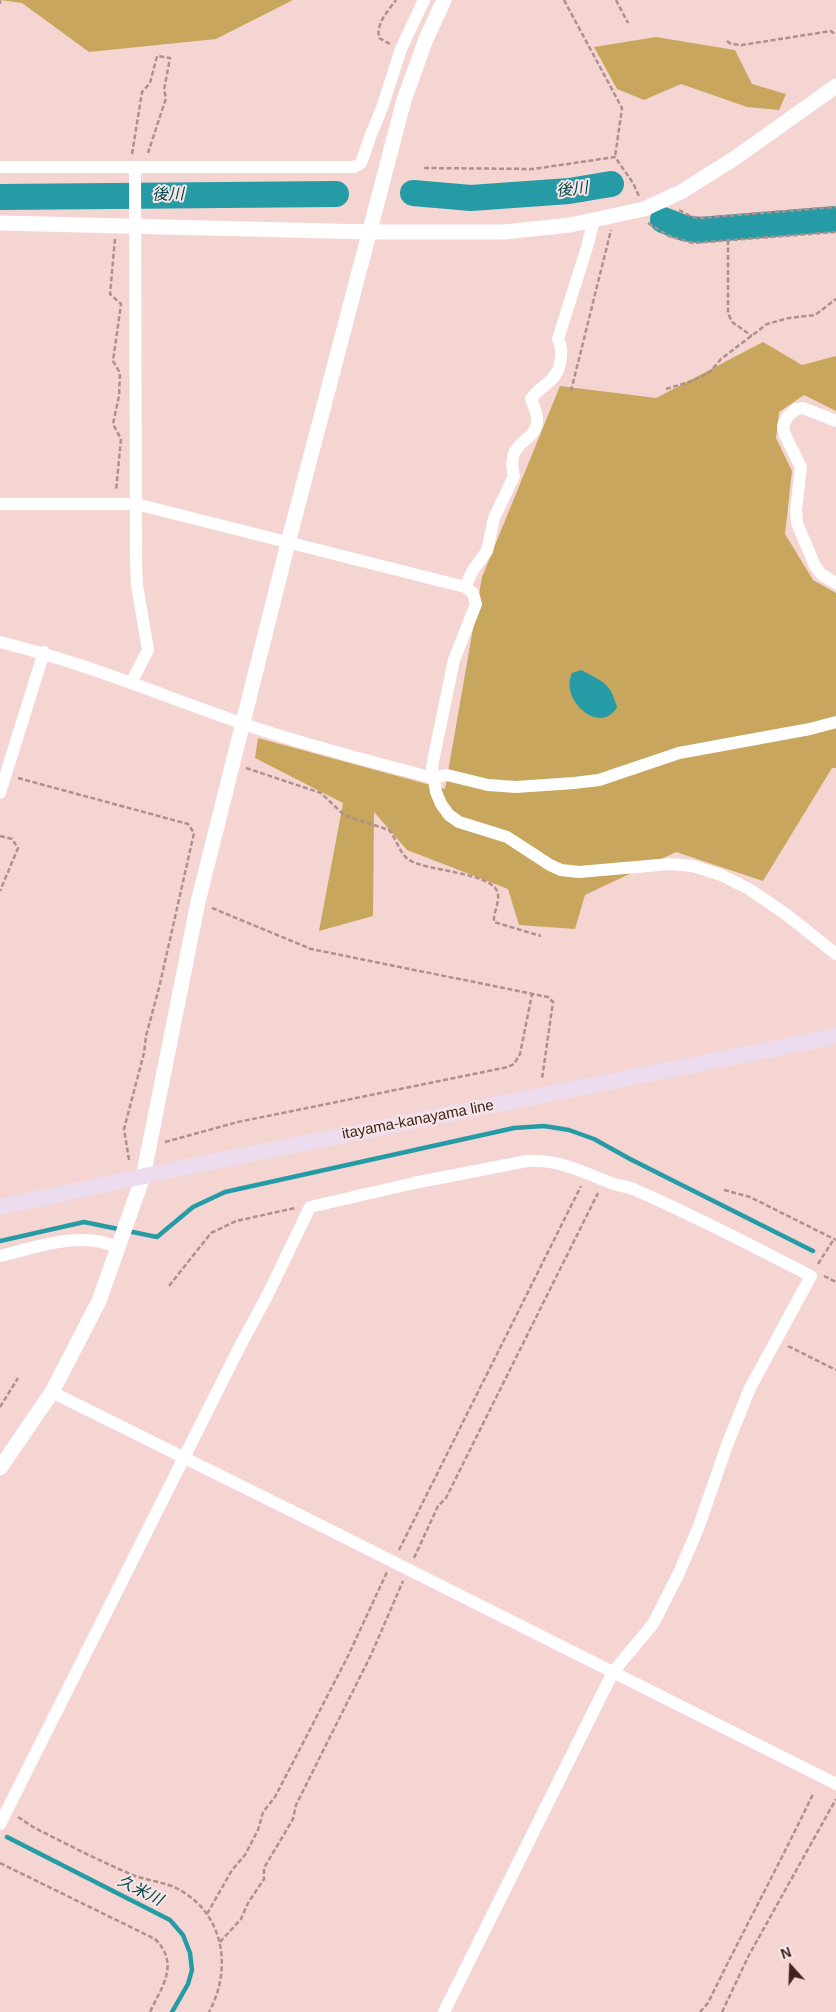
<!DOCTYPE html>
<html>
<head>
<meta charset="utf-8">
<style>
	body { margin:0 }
	#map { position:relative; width:836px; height:2012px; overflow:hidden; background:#f5d5d2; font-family:Arial,sans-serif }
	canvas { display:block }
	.north { position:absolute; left:766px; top:1942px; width:50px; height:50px; -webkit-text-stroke:4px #f7e6e5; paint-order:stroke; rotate:340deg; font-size:14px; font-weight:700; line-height:20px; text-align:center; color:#3f2220 }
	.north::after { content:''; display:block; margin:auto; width:18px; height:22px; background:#3f2220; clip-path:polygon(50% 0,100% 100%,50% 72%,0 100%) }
</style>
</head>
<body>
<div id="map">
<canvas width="836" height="2012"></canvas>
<div class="north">N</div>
</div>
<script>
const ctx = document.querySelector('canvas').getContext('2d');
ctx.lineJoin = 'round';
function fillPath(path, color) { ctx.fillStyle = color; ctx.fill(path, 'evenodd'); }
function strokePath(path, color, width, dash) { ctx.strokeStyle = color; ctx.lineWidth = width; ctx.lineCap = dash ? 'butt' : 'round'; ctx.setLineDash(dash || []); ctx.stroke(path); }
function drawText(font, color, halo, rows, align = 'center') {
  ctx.font = font + ' Arial,"Noto Sans JP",sans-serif'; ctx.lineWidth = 4; ctx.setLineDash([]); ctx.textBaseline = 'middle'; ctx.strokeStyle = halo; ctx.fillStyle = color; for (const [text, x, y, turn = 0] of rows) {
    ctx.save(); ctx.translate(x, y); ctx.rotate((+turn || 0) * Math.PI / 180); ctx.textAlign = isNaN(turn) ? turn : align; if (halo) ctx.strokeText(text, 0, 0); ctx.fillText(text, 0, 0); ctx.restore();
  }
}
fillPath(new Path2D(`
	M0,0H293L216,39L89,52L22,3Z
	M656,37L735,50L752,84L786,94L779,110L747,107L681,84L644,100L617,89L594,47Z
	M763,342L802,365L836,356V411L804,395L779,412L776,438L792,471L785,534L813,580L836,593V768H832L763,881L676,852L585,895L575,929L519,925L508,889L407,850L374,812L373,916L319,931L343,803L255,758L258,738L445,789L482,577L560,386L656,398Z`), '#c8a65e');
fillPath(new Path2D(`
	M581,670C603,682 610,682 617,707C601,736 559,701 572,673Z`), '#259ba6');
strokePath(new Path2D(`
	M0,1241L84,1222L157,1237L193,1207L225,1192L514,1128L544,1126L569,1130L594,1139L630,1159L813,1251
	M7,1837L170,1920L183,1935L190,1953L192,1970L188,1984L172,2012`), '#259ba6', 4.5);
strokePath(new Path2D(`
	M413,193L471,198L569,191L611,184
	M0,197L336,194
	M663,220L684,228L700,230L836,219`), '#259ba6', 26);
strokePath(new Path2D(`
	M564,0L622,108L615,157
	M616,0L628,23
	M0,4V0
	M727,41L731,44L742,45L831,31L836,35
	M390,44L379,38C376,23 388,11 396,0
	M132,154L142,92L150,83L157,56L170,58L164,90L166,98L148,153
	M424,168L533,169L615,157L633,183L639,196
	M679,210L692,217L701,218L836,207
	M648,223L669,236L693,243L836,232
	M115,239L110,294L121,304L113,361L120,373L119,396L113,424L121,439L116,491
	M728,240V313L732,322L752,336
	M666,389L692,381L709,373L721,359L767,324L789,318L815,315L836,299
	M571,391L611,230
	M246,768L321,793L344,815L389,830C397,839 400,856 411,861C429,871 490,873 497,891C501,901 493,912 494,922L541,936
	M18,778L188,824L194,833L159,988L146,1036L144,1053L124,1129L129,1160
	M0,836L12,839L18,848L0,891
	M212,908L311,949L548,997L553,1002L542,1079
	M165,1142L238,1122L508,1067L514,1064L520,1054L532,994
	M724,1190L750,1197L834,1239
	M818,1264L834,1239L836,1240
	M824,1276L836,1282
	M169,1286L211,1233L236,1221L295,1208
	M788,1346L836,1370
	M0,1407L18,1378
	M399,1550L581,1186
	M414,1558L438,1506L446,1498L598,1193
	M18,1817L33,1827C64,1843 96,1859 128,1873C143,1880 161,1881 176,1888C224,1912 233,1968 209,2012
	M0,1863L155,1939C180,1964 162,1986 150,2012
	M207,1914L232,1870L245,1855L258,1830L263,1812L275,1797L348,1656L387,1572
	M220,1942L241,1919L248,1903L264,1879V1868L293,1819L296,1805L371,1655L403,1581
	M700,2012L708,2003C742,1933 779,1865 813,1794
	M722,2012L749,1955L836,1799`), '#af908d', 2.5, [5, 2.5]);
strokePath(new Path2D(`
	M0,167H354L360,164L363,158L370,137L382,108L401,49L424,0
	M836,421L803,408L796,409L787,417L783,426L785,435L801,467L796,510L797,523L815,566L821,574L836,583
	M0,504H136L465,587L473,593L476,604L454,660L432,766L436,792L441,804L449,815L459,822L507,837L550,865L561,870L579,872L670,864L693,866L721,875L749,889L787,915L836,954
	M465,587L473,570L487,551L494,518L514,476C504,438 539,444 537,418C537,412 533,405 531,399C540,385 558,381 560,363C562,353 562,348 558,339L587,247L594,220
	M0,642C91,664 177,702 265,731C320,749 377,763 433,778L447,775L488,785L516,787L574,783L599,780L679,753L810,729L836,722
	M131,683L148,650L137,585L136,562L135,167
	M0,793L44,652
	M0,1256C30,1249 65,1236 96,1241C104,1242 111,1245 118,1247
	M52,1392L306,1518L836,1784
	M0,1824L239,1348L268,1294L310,1207L414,1183L527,1161C558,1159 583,1172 611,1183C618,1186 626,1186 633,1189C694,1215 752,1246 811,1276L750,1388L727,1445L699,1526L679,1573L653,1624L613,1672L444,2012`), '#fff', 12);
strokePath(new Path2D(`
	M0,223L371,232H504L570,225L644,209L681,192L735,158L836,86
	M0,1468L52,1392L99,1301L143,1177L198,902L288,543L404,100L426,39L444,0`), '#fff', 15);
strokePath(new Path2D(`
	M0,1207L196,1165L836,1036`), '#eddcee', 16);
drawText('15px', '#3f2220', '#f7e6e5', [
	["itayama-kanayama line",418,1120,-11]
]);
drawText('italic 16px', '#00454b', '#f7e6e5', [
	["後川",572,190,-7],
	["後川",168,195,-1],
	["久米川",140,1891,27]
]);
</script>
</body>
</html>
